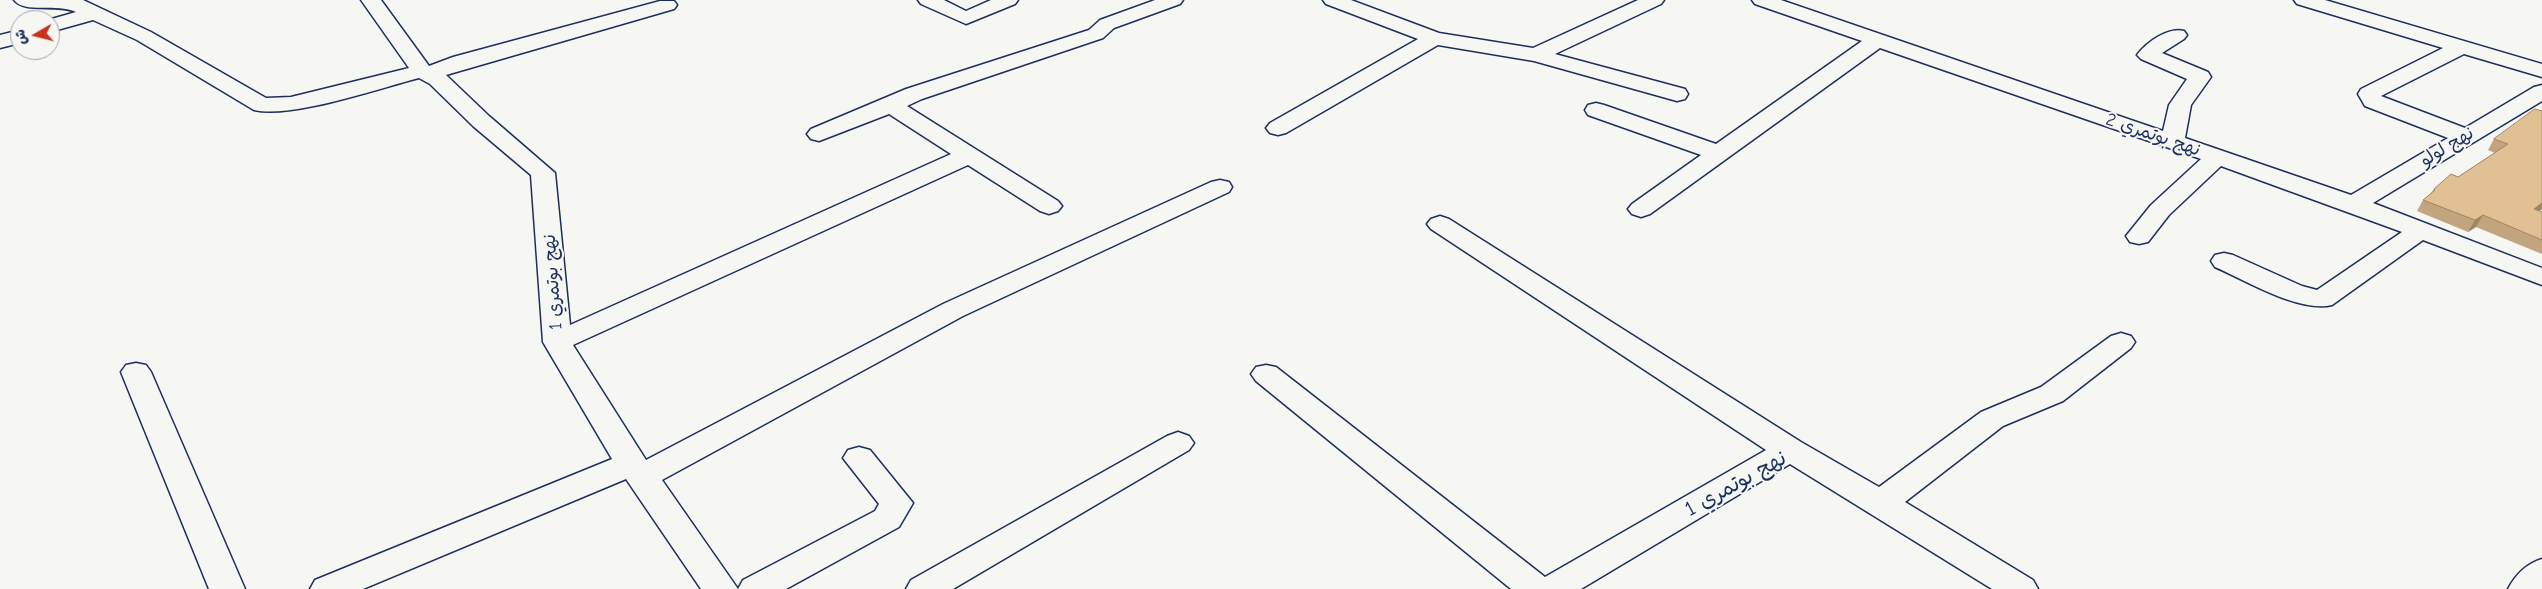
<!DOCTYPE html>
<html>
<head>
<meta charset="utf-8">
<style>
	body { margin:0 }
	#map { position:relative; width:2542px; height:589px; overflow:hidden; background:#f6f6f2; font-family:"Comic Neue","Playpen Sans Arabic",sans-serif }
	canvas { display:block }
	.north { position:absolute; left:10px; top:10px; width:50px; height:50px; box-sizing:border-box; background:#f6f6f2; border:1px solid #9ea6b7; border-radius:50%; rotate:262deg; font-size:14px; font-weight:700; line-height:20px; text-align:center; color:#1b2f5e }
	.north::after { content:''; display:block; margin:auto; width:18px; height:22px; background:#c8321e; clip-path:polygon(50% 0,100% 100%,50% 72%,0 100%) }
</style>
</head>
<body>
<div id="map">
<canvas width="2542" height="589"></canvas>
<div class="north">ش</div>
</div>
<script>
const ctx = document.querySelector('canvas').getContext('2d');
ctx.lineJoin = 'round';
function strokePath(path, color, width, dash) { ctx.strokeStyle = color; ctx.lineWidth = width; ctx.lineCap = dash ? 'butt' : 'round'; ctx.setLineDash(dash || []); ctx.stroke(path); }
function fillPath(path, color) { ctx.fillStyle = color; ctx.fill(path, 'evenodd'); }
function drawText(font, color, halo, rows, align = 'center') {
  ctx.font = font + ' "Comic Neue","Playpen Sans Arabic",sans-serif'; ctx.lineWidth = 4; ctx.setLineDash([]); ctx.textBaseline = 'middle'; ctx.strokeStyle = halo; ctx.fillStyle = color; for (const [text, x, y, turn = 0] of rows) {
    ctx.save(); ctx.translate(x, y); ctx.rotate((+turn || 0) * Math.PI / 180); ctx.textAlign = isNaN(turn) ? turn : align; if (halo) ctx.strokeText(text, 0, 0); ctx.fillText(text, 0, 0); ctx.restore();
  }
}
const minor = new Path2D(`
	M14,0H83L151,32L266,98L291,97L409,68L361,0H381L429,66L453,57L660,1H674L677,5L674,9L446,75L489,116L555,173L570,325L951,154L889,114L819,141L811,139L807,134L811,129L906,89L1089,30L1100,20L1155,0H1183L1180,4L1114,28L1103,38L922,99L907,106L1058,201L1062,206L1058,211L1049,214L1040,211L968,165L573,345L646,460L943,304L1211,182L1220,180L1229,182L1232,187L1229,192L963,316L662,480L738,589H701L626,479L363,589H310L315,580L612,459L543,342L531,175L473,126L430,84L419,78C380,88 291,119 254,110L137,40L93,20L50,32L48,20L76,12C57,3 24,14 14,0Z
	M918,0H944L966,11L991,0H1018L1015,4L966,24L921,4Z
	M1323,0H1351L1439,33L1533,48L1638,0H1664L1661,4L1555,54L1685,89L1688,94L1685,99L1677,101L1534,61L1438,45L1286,133L1278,135L1270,133L1266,128L1270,123L1418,39L1326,4Z
	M1752,0H1781L2163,131L2169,105L2187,79L2141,59L2137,55C2147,42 2168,27 2184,31L2187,35L2184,39L2162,53L2208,72L2211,77L2191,105L2185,138L2351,195L2448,138L2365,106L2358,94L2361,89L2443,48L2297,4L2294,0H2325L2542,64V77L2464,54L2381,96L2465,128L2534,87L2542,85V101L2373,203L2542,268V285L2423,240L2332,305C2299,313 2245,280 2215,267L2211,261L2215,255L2224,253L2233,255L2302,286L2317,290L2402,232L2221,166L2169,215L2148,242L2139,244L2130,242L2126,236L2151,205L2201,159L1880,48L1650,214L1641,217L1632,214L1628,209L1632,204L1701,155L1588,115L1585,110L1588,105L1596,103L1604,105L1716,144L1862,41L1755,4Z
	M20,30V43L0,48V35Z
	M1440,216L1449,219L1801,442L1879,487L1981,412L2041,387L2111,336L2121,333L2131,336L2135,342L2131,348L2063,401L2003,426L1905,502L2033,580L2038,589H1992L1790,464L1581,589H1511L1256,381L1251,374L1256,367L1266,365L1276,367L1545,577L1766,450L1431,229L1427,224L1431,219Z
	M136,363L146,365L151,372L245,589H209L121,372L126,365Z
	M1178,432L1189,436L1194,443L1189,450L953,589H906L911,580L1167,436Z
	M859,447L870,450L913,503L899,527L786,589H738L743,580L875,511L879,504L843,458L848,450Z
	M2542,559V589H2508C2516,574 2526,564 2542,559Z`);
strokePath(minor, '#1b2f5e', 3);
fillPath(minor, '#f6f6f2');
fillPath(new Path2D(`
	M2542,111V209L2540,211L2542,212V254L2476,227L2468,232L2417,211L2423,200L2431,193L2434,189L2458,177L2495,153L2488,150L2494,139Z`), '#c2a57e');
fillPath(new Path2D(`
	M2542,203V209L2527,220L2534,209Z
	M2483,215L2476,227L2468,232L2475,220Z`), '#9e8667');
const building = new Path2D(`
	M2535,109L2542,111V203L2534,209L2542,212V240L2483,215L2475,220L2423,200L2435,190L2434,189L2451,174L2458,177L2508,144L2494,139Z`);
fillPath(building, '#e1c093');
strokePath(building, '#9e8667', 1);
drawText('18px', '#1b2f5e', '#f6f6f2', [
	["نهج بوتمري 2",2153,135,19],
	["نهج لولو",2447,147,-31],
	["نهج بوتمري 1",553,282,-94]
]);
drawText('21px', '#1b2f5e', '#f6f6f2', [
	["نهج بوتمري 1",1736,484,-29]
]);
</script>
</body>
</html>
